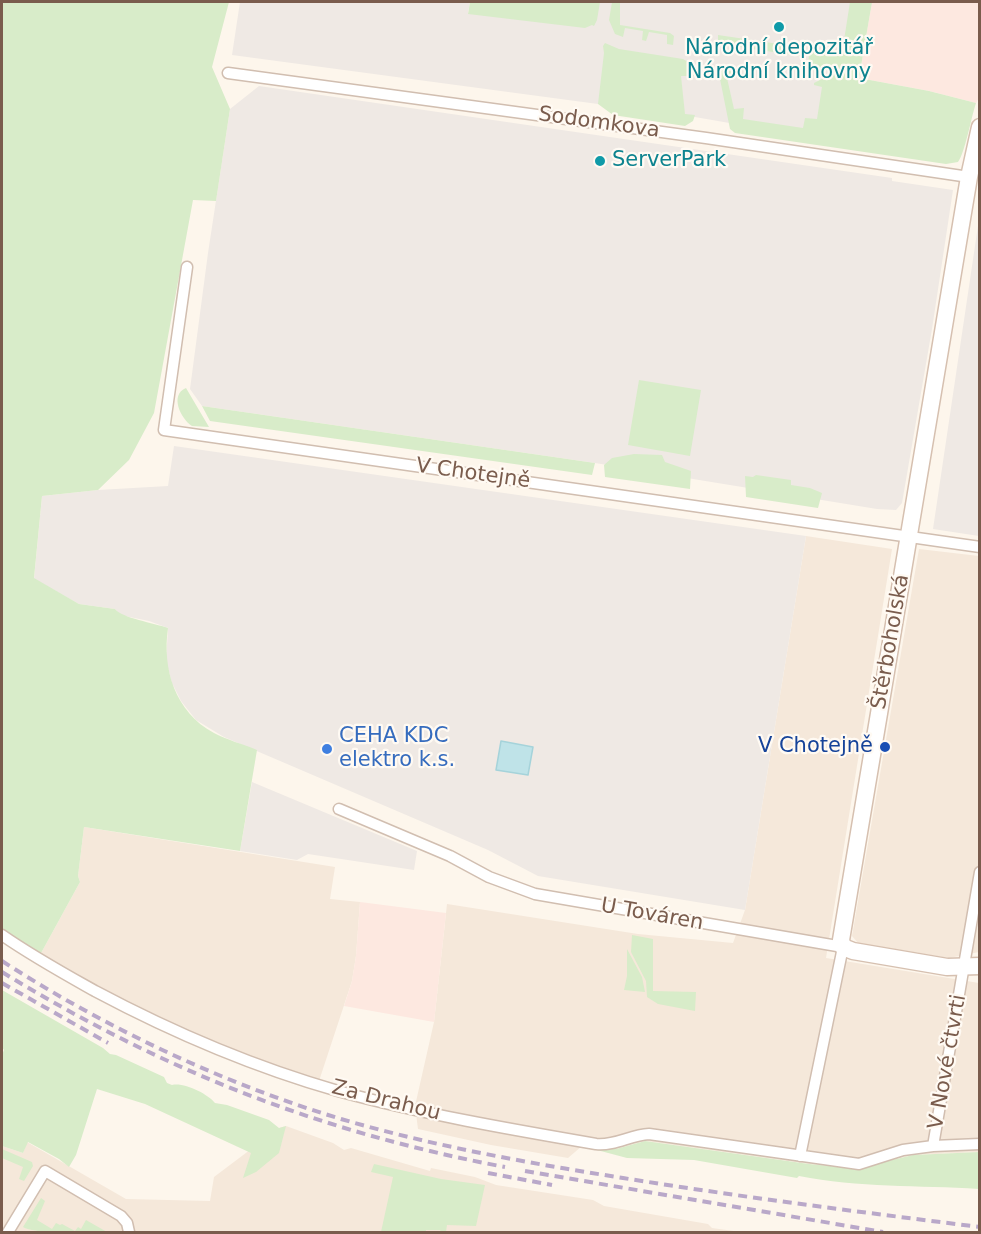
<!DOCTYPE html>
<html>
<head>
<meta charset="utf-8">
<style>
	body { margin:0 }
	#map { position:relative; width:981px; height:1234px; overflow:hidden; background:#fdf6ec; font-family:"DejaVu Sans",sans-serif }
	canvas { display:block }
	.frame { position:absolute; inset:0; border:3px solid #7a5c4d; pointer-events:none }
</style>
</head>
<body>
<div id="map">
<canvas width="981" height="1234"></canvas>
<div class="frame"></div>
</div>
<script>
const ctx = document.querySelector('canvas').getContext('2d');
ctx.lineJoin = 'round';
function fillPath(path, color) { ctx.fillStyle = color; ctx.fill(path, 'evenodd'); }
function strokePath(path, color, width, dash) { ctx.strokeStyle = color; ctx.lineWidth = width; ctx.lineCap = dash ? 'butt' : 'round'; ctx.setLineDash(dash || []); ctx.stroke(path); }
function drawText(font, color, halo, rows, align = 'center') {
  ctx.font = font + ' "DejaVu Sans",sans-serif'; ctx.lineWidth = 4.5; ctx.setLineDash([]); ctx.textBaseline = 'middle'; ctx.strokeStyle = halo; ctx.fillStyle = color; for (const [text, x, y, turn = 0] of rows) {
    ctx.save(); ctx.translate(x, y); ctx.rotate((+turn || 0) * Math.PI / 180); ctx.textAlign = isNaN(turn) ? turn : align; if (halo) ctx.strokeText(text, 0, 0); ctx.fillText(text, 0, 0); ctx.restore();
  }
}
fillPath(new Path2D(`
	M806,536L892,549L826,958L979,983V1152L913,1155L863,1167L851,1168L809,1164L645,1141L616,1149L582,1146L568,1158L491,1145L418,1129L415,1106L434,1022L447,904L638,934L733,943L745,910Z
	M919,549L979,556V952L949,958L858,943L852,936Z
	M84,827L335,867L330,899L360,902L356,956L352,981L319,1081L239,1053L121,1001L40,955L80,882L78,876Z
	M286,1126L333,1143L344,1150L351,1148L430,1171L431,1168L475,1177L496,1185L593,1200L604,1206L708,1224L712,1228L741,1232H2V1146L23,1153L27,1142L126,1199L210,1201L214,1177L279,1128Z`), '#f5e8da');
fillPath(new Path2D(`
	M872,2H979L980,96L976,103L929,91L859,78Z
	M360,902L446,913L434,1022L344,1006L352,981L356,956Z`), '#fde8e0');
fillPath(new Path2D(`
	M240,2H470L468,13L538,2H872L844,143L695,117L232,55Z
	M259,86L892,178V181L953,190L932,329L902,503L896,510L877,509L595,463L202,406L190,389L208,253L230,109Z
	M979,219V536L933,529Z
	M174,446L806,536L745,910L538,876L488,850L224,737L196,720L181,701L172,683L166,661L168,628L149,621L120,615L115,609L79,604L34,579L42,496L98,490L168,486Z
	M252,782L417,851L414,870L308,854L297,860L240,851Z`), '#efe9e4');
fillPath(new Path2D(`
	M2,2H229L212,67L230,109L216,201L193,200L154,413L129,460L98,490L42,496L34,578L79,604L115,609C122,618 154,623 168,628C162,669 175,712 214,733C227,740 243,744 257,750L240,851L84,827L78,876L80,882L40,955L2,929Z
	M470,2H600L597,20L594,26L592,25L585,28L468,14Z
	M612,2H620V25L670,33L674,36L673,45L667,44V35L649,32L646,41L642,40L643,31L625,28L623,37L615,34L609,20Z
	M850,2H872L859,78L929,91L976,103C971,118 965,153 958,162L946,164L735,133L730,129L718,69L736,72L735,75L727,78L734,109L744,108L743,119L803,128L805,118L817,119L822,87L814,85V83L832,74L831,69L807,70L810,49L842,53Z
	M718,35L806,48L805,52L799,56L721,44L718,41Z
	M605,43L619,49L683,59C690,63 694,67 694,76H681L685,114L695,115L693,121L685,126L613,115L598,104L604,53L603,46Z
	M639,380L701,390L690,456L628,445Z
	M186,388L209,427L192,426C181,419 169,395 186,388Z
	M202,406L595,463L592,475L210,421Z
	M634,454L662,455L665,462L691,471L690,489L605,477L604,465L612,458Z
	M756,475L791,480V485L810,488L822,493L818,508L746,497L745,476L753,477Z
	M632,935L653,939V991L696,992L695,1011L658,1004L647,997L646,981L631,952Z
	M627,949L642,977L645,992L624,990L627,976Z
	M2,990L103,1048L110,1054L116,1055L164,1077L167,1083L172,1085C184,1082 208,1094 215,1103L227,1105L269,1120L279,1128L286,1126L279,1153L256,1172L243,1178L251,1153L145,1104L97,1089L76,1155L69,1167L59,1159L28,1142L23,1153L2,1146V1055L4,1050L2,1047Z
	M645,1141L809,1164L851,1168L863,1167L913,1155L979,1152V1189C919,1185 858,1188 799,1176L797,1178L694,1160L627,1158L582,1146L616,1149Z
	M2,1149L32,1162L33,1166L24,1181L19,1179L23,1167L2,1158Z
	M374,1164L441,1179L485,1185L476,1226L447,1225L446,1232H441L440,1230H426V1232H381L393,1177L371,1172Z
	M41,1198L45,1201L37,1220L52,1229L56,1223L60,1225L62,1224L75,1231L78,1227L81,1229L86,1220L107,1232H40C34,1229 30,1231 23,1227Z`), '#d8ecc9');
const water = new Path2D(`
	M501,741L533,747L528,775L496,770Z`);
fillPath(water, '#bfe3e8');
strokePath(water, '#a5d3da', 1.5);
const street = new Path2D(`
	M228,73L706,138L969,177
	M187,267L164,430L980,547
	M339,809L450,856L489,877L535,894L843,947L800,1156
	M2,935C32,956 63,973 95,991C172,1032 254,1067 338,1091C422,1114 509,1129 596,1144C615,1146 630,1135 649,1134L859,1164L903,1150L933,1146L980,1144
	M933,1146L980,872
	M8,1232L45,1171L121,1216L127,1223L129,1232`);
const secondary = new Path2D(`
	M980,127L969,177L841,940L843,947L853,951L947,967L980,966`);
strokePath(street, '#d1beb0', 13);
strokePath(secondary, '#d6c0b0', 19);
strokePath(street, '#fff', 10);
strokePath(secondary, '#fff', 16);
strokePath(new Path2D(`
	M2,961C106,1028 222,1083 341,1119C433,1146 528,1163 623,1178C741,1197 860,1212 980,1227
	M2,972C162,1070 319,1132 505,1167
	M2,983L108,1043
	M525,1171L883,1232
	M488,1173L552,1185`), '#b9a8c9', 4, [9, 6]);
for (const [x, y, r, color] of [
	[779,27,6,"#0f9aa8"],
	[600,161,6,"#0f9aa8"],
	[885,747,6,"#1a4fb4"],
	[327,749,6,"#3f7fe0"]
]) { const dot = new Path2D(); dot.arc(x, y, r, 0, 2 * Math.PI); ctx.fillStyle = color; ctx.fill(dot); strokePath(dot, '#fffaf3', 2); }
drawText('21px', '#0d838f', '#fffaf3', [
	["Národní depozitář",779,49],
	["Národní knihovny",779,73],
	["ServerPark",612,161,"left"]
]);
drawText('21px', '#7a5c4d', '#fffaf3', [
	["Sodomkova",599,123,8],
	["V Chotejně",473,474,8],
	["Štěrboholská",891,642,-80],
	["U Továren",652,915,10],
	["V Nové čtvrti",948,1062,-80],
	["Za Drahou",386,1101,14]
]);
drawText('21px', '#366cbe', '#fffaf3', [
	["CEHA KDC",339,737],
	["elektro k.s.",339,761]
], 'left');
drawText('21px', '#164399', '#fffaf3', [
	["V Chotejně",873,747]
], 'right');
</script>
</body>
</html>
